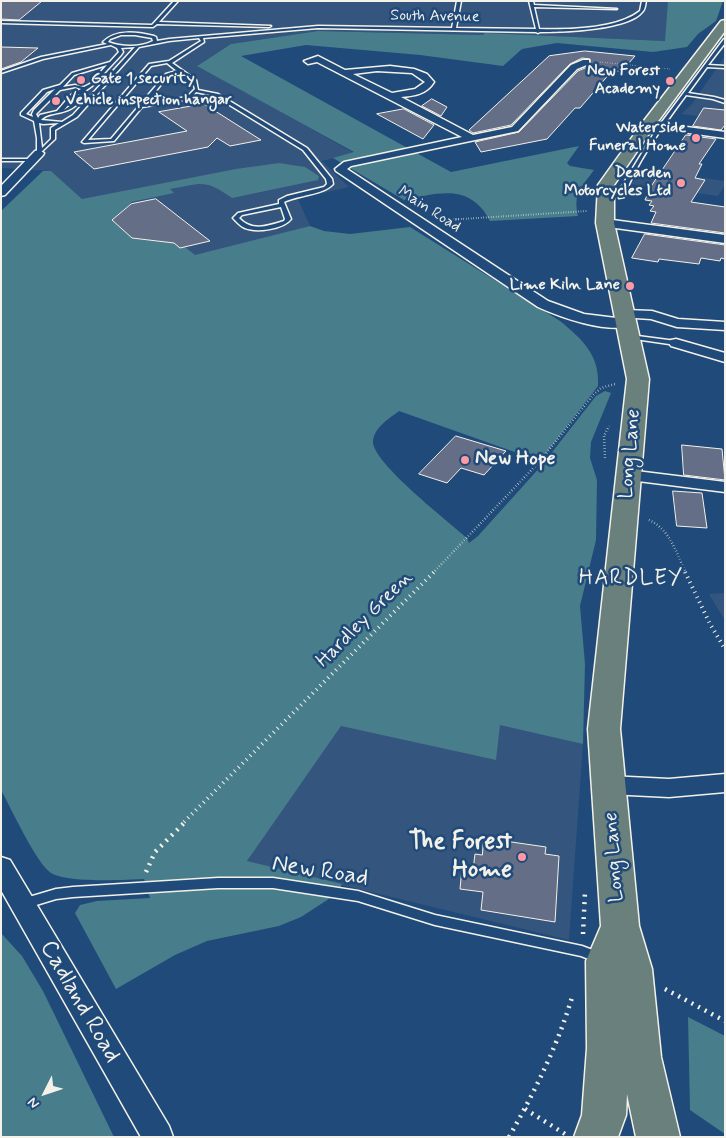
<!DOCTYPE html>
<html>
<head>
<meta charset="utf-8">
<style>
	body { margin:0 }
	#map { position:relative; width:726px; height:1138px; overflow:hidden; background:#1f4a7a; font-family:Mynerve,sans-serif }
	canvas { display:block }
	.frame { position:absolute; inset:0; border:2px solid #f4f1e8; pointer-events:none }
	.north { position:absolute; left:20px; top:1068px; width:50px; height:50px; -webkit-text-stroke:4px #1f4a7a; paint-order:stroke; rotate:229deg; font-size:14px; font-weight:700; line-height:20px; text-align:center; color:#f4f1e8 }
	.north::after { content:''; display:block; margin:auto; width:18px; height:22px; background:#f4f1e8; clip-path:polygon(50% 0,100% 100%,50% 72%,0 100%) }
</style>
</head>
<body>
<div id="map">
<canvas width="726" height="1138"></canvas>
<div class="frame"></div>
<div class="north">N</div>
</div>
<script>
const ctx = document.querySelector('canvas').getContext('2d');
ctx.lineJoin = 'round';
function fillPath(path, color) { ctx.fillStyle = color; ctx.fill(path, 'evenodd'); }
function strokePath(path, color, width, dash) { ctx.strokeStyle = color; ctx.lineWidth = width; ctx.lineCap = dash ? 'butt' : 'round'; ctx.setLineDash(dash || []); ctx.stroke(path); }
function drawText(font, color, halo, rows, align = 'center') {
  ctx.font = font + ' Mynerve,sans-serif'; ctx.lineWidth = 5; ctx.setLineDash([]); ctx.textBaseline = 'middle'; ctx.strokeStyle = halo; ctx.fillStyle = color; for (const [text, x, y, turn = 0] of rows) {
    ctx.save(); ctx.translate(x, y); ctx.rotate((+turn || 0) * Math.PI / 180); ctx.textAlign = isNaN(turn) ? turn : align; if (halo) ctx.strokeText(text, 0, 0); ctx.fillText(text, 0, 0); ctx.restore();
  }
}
fillPath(new Path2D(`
	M1,1H668L666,41L485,33L484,35L318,31L231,44L198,65L354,153L322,161L349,187L298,199L310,226L232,247L154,264L51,171L1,168Z
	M725,56V119L681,114L691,105Z
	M643,169L725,181V185L718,196L631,184Z
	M725,593V621L709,594Z
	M357,677L583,744L569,940L247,862Z`), '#34557e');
fillPath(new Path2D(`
	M668,1H723L716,21L698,34L687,47L653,52L557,43L522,49L503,66L420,55L306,45L241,56L451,172L579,146L567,163L570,166L594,170C581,188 573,193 578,216L490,221C470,183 439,193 404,200L333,158L354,152L197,66L231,44L318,31L483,35L485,33L665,41Z
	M279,163L305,167L319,176L318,180L232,198C203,178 202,184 170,189L174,193L131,202V203L112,220L132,238L179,242L195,255L310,226L324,231L350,234L410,227L560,321C582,339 600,355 598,386L540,461L399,411C389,419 374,427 373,442C373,463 449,522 467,538L469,543L478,536L542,465L596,396L605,391L611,393L591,442L590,458L597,480L596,540L580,606L585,664L583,744L500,725L496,760L341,726L247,861L342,884L338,893L301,917L279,926L207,941L175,955L116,989L75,913L80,905L97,901L150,898L144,879C124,880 67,883 51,873C36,863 11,808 1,790V211L43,171H51L82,199L236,169Z
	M1,933L22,956L43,991L114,1137H1Z
	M688,1017L725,1036V1134L690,1110Z`), '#487d8b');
const building = new Path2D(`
	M1,1H42L19,20L1,19Z
	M1,47L38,48L21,62L1,69Z
	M585,51L635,56L622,71L611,72L580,108H575L547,139L481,152L475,142L519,132L578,71L590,66V59L582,58L570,64L511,125L473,133L469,130L549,56Z
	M432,99L447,107L441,116L422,106Z
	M204,104L261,140L230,146L217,138L208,147L94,169L74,152L187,131L159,112Z
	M704,108L725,110V125L721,130L693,126Z
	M404,109L434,125L423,139L377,114Z
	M686,135L716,139L699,164H702L695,178L705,180L691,202L725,207V233L651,223L656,212L650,211L654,206L649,205L652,201L645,200L650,188Z
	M156,199L210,241L180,248L174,243L132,238L112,220L131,204Z
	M645,234L725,245V259L721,258L720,261L701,258L699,264L659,259L658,262L632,258Z
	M456,436L506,451L484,475L461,468L447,483L419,474Z
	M682,445L722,449L725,480L684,475Z
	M673,491L702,493L707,528L677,526Z
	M484,838L546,847L545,854L559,856L555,922L481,910L483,892L460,889L462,868L473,870L475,854L482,855Z`);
fillPath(building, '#656e87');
strokePath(building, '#f4f1e8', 1);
const service = new Path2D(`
	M174,1H178L159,22L271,26L269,27L157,24L153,27L1,23V21L152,25Z
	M457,1H461L456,28L536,29L529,1H533L534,5L617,9L534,7L539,29C569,30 617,29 640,11L642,1H646C645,5 645,10 642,12C628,30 562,32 540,32L538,33L536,32L318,28L203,38L204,42L172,63L196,80L198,90L218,94L307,148L332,179L333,184C323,195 298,195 284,202L291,219C284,229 256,233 245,228C240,226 237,222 233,218L238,213L279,204V200L287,196L324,187L327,184L326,179L303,150L215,96L196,92L190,99L142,107L114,141L84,143L82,142L149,64L169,61L201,41L199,38L169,41L139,47L77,117L55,130V139L39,154L37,153V138L34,121L21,115V113L43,90L60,85L72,73L110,62L119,52L117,48L111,45L43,59L1,73V71L41,57L107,44L103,42C116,29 137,32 154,36L156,37L157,41L169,39L318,26L452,28ZM121,35H135L152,38L153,41C140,48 121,47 108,42L110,39ZM135,47L73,115L62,122L41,120C50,109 69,119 84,96L82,93L92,86L121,55L123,52L121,48ZM167,63L177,71L166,74L111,139L88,140L151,66ZM107,65L90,84L84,87L75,85L63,87L74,75ZM180,73L193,82L195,89L187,97L145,104L168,76ZM75,87L81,89L71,95L57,111L40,115L38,118L36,114L60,90ZM55,89L34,110L32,114L33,117L26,114L47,92ZM79,94L80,96L73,104L64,110L75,97ZM39,123L43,124L59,123L51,128V139L42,148ZM281,207L285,219L284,221C268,226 252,232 239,218L242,215Z
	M724,39H725V43L708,65L725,66V68L707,67L688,93L714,97L725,100V103L713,99L686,95C664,125 636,162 624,197L619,198L622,186L656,130Z
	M1,159H33L35,160L33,161H1Z
	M630,335L676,341L679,343L676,345L628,338L627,337Z
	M218,878H273L358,891L435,915L582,946L603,954L605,958L603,962L599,963L581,956L435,925L358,901L273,888H218L73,897L56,899L23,909L19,908L17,904L19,900L56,889L73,887Z`);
const minor = new Path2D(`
	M318,56L345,70L390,66L414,69L427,74L434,82C427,94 414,96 401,97L473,135L512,127L571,65L583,60H589V64L577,69L518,131L351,166L347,169L548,301L584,314L632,320L634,323L632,326C605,333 562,318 538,307L336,171L335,169L344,162L462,137L317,62L308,64L304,61ZM377,71L412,73L425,82L415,89L392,93L353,74Z
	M648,122L725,132V138L645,127L643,125Z
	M39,150L44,153L43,155L5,195L1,196V186L35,151Z
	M605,219L725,235V243L601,226L599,223L601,220Z
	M625,310L652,311L678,319L725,322V330L677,327L651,319L620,317L618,314L620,311Z
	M676,339L725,353V362L671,346L669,343L671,340Z
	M628,470L725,482V492L622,479L620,475L622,471Z
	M725,774V792L669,797L609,794L601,791L597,785L601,779L609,776L669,779Z
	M1,857L10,860L169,1126L173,1137H141L1,890Z`);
const primary = new Path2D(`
	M725,20V31L653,128L614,185V223L649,379L620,729L639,926L652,969L661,1057L680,1137H636L627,1094L626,1115L618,1137H574L582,1115L587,1048L586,961L601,926L588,729L627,379L596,223L598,185L643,122L721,21Z`);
strokePath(service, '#f4f1e8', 3);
strokePath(minor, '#f4f1e8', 3);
strokePath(primary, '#f4f1e8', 3);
strokePath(new Path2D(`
	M600,62L670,69`), '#f4f1e8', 1, [0.5, 2]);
strokePath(new Path2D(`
	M446,220L587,211`), '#f4f1e8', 2, [0.5, 2]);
strokePath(new Path2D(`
	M446,220L461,219
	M605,458L604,436L609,426
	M649,520C670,529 676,553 686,573
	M433,573L540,461L594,394L601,388L615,384`), '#f4f1e8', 2.5, [0.5, 2.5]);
strokePath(new Path2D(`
	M685,572L710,624L725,649
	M184,822L434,572`), '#f4f1e8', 4, [1, 4.5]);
strokePath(new Path2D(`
	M146,872L155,852L186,821
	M583,934L585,892
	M665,989L725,1021
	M525,1109L565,1134
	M509,1137C535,1091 558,1045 573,994`), '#f4f1e8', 4.5, [2, 5.5]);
fillPath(service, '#1f4a7a');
fillPath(minor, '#1f4a7a');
fillPath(primary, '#6a807d');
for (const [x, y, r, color] of [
	[81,80,5,"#ff9aa2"],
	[670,81,5,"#ff9aa2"],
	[56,101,5,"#ff9aa2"],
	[696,138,5,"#ff9aa2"],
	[681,183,5,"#ff9aa2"],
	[630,286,5,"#ff9aa2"],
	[465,460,5,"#ff9aa2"],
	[522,857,5,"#ff9aa2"]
]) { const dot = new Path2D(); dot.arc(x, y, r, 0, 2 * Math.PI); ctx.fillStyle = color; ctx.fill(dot); strokePath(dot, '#1f4a7a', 2); }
drawText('16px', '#f4f1e8', '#1f4a7a', [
	["South Avenue",435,17,1],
	["Main Road",429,210,33]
]);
drawText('bold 16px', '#f4f1e8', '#1f4a7a', [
	["New Forest",660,72],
	["Academy",660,90],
	["Gate 1 security",91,80,"left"],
	["Vehicle inspection hangar",66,101,"left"],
	["Waterside",686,129],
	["Funeral Home",686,147],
	["Dearden",671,174],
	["Motorcycles Ltd",671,192],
	["Lime Kiln Lane",620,286]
], 'right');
drawText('20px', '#f4f1e8', '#1f4a7a', [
	["Long Lane",631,454,-85],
	["Hardley Green",365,620,-45],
	["Long Lane",615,857,-94]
]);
drawText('bold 20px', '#f4f1e8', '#1f4a7a', [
	["New Hope",475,460]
], 'left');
ctx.letterSpacing = '1px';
drawText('22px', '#f4f1e8', '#1f4a7a', [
	["HARDLEY",631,579]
]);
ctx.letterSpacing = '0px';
drawText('bold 24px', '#f4f1e8', '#1f4a7a', [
	["The Forest",512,843],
	["Home",512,871]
], 'right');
drawText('24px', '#f4f1e8', '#1f4a7a', [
	["New Road",320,872,9],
	["Cadland Road",79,1002,60]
]);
</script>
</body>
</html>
